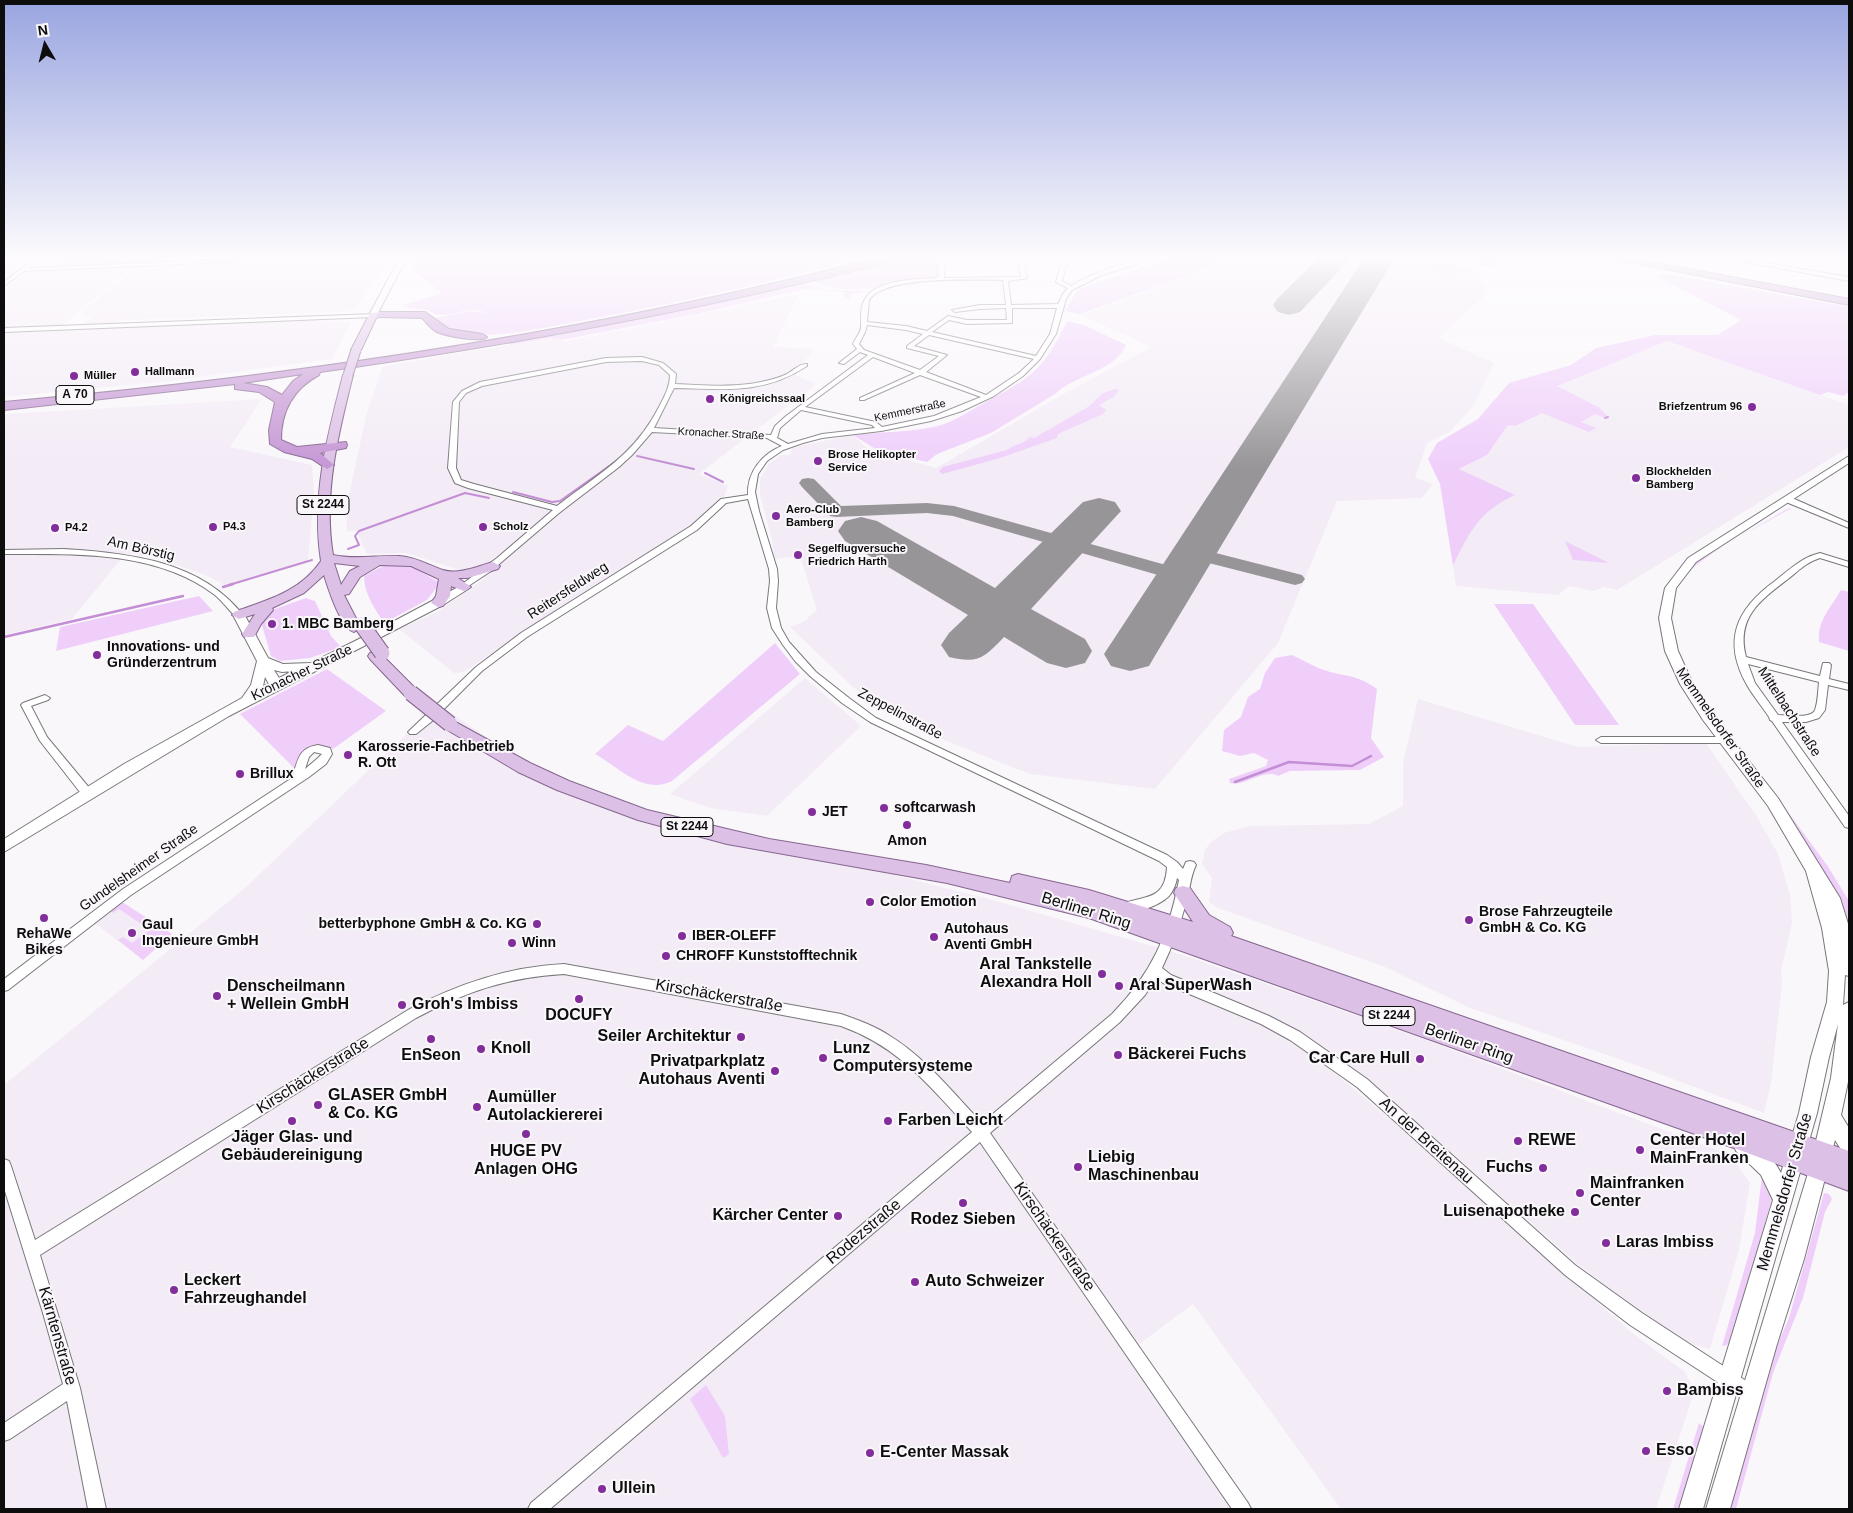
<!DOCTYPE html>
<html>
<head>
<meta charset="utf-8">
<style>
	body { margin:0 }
	#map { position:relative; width:1853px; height:1513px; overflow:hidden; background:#faf7fb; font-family:Helvetica,sans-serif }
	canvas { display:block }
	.frame { position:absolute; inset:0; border:5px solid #0e0d0e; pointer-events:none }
	.north { position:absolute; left:20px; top:20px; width:50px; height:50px; -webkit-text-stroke:4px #faf7fb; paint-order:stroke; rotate:352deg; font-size:14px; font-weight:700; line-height:20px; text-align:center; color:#0e0d0e }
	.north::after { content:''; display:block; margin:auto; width:18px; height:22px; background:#0e0d0e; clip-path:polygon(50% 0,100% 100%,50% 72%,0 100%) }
</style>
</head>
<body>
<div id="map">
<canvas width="1853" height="1513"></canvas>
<div class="frame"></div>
<div class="north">N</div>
</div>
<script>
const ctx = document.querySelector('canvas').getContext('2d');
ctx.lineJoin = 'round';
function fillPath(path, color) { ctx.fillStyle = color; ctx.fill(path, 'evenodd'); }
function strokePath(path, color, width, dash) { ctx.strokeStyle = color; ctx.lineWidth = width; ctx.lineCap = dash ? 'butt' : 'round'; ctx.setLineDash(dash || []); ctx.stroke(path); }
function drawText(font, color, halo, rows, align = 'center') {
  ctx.font = font + ' Helvetica,sans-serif'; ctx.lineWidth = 4; ctx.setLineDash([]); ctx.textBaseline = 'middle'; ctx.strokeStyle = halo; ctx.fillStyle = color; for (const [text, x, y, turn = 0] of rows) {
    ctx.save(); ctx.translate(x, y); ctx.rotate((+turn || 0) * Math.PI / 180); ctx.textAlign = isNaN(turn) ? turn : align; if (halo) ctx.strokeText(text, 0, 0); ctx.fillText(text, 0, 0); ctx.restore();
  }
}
fillPath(new Path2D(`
	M4,257H37L4,281Z
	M1244,257H1464L1473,264L1489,291L1439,338L1494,363L1473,406L1451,431L1427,443L1415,478L1433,484L1422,498L1337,501L1278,643L1155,789L1030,774L944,740L855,689L790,627L803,622L817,610L800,556L774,559L772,540L760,495V479L769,464L780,455H790L792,449L799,446L853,435L867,448L936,468L1067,392L1151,347L1081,315Z
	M352,258L351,261L390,260L356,307L342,312L121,320L117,323L83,324L93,316H85L82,312L136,267Z
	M131,268L62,325L4,327V289L25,273L32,271Z
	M799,294L773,347L814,349L795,375L816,384L699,474L728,486L724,497L692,526L579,595L464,672L454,673L399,629L437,612L485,578L406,553L367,554L356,530L347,532L346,509L367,412L383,366L550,338L566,341Z
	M294,320L351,322L332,359L169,381L4,397V331Z
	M1667,341L1849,405V447L1617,590L1604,587L1594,591L1569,586L1558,595L1456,586L1453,566L1468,533L1495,504L1459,469L1487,455L1508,425L1556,386Z
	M262,399L230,447L312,465L314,493L308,561L225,585L203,574L149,556L126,553L72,619L4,635V414Z
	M805,678L861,726L767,816L710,808L670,794Z
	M1418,699L1578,747L1706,743L1757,817L1778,854L1790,895L1792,923L1781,971L1782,984L1771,1083L1764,1113L1622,1060L1470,1008L1385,967L1218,908L1209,902L1212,878L1202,864L1205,850L1211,842L1224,833L1250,826L1369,824L1403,806V763Z
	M438,704L521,761L562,780L660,815L1000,902L1183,955L1418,1037L1717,1150L1737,1164L1750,1183L1739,1250L1710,1349L1694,1345L1651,1319L1580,1266L1382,1091L1332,1053L1326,1066L1452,1171L1632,1333L1685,1372L1694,1389L1692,1398L1656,1509H1341L1193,1304L1138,1345L1254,1509H4V1085L245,888Z
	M122,902L172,934L143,960L96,924Z`), '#f3ebf6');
fillPath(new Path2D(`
	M80,257H192L187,261L54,267L65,259Z
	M418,257H866C777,280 687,301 596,318C556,325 515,336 475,335C461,335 443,332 435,318L470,311L485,313C470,304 456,316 440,315C436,315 433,312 429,311C420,308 410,310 403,305L442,293L413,271Z
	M905,257H939V276C908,282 843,299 814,281Z
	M1172,257H1240L1080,314L1065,311L1078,289Z
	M1468,257H1515L1522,259L1498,258L1497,267C1484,268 1477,265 1468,257Z
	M1434,261L1469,268L1470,271L1445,274L1424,267V264Z
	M1662,273L1849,307V392L1843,396L1828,392L1820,395L1667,341L1557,386L1600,408L1608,417L1605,418L1595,414L1581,422L1596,428L1589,432L1542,413L1515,426L1508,425L1487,455L1459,469L1515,495C1480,511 1469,532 1453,566L1440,484L1428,459L1437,443L1478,419L1509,383L1571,365L1596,348L1655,335H1718L1741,320L1657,277Z
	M805,284L827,290L870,291L849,295L852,299H844L845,292L805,289L696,314L561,340L550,338L509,345V343L665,314Z
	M1067,321L1084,325L1126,345C1114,372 1076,374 1055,394L991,433L937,454L927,462L877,450L853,435C878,432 918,432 941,425C955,421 969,411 982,404C1030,378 1043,372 1067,321Z
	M1115,389L1119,390L1114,397L1099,405L1106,410L1103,414L1058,434L1057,438L1000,458L942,474L939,471L943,467L1007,450C1015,444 1024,444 1030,437L1034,438L1088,407L1103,393Z
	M1789,508H1791C1763,525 1705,552 1685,576C1648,621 1691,679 1718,717H1715L1685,672L1668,626L1674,591L1690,567L1703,558Z
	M1565,541L1609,563L1573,560Z
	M393,564L413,567L440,583L427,600L384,623C375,609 364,594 364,576L379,568Z
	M1841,590L1849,592V651L1819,642C1817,620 1831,608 1841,590Z
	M199,596L213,611L56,651L60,627Z
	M306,598L315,601L331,636L341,647L310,658L280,661L271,656L261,622L275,609Z
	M1494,604H1533L1619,725H1575Z
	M775,643L800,674L672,781C643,795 620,768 595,754L628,725L663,741Z
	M1292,655C1301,659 1311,665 1321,669C1342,677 1356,673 1377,689L1371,738L1384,757L1360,770L1290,771L1278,776C1264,768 1245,787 1230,783L1229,779L1266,766L1268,760L1254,753L1240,756L1222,751L1224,730L1241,717L1248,697L1260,689L1265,673L1275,658Z
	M327,669L386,711L333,749C315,740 297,749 295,769L240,714Z
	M1718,720L1721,721L1827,865L1849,901V938L1847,930L1781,806Z
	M122,902L172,934L143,960L118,940L123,937L132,943L150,930L119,909L113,913L110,910Z
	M1762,1176L1773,1195L1733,1336L1727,1345L1722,1346L1755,1233Z
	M1824,1193L1829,1194L1832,1199L1825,1212L1803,1298L1773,1373L1736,1509H1730L1760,1397L1773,1355L1789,1318Z
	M706,1385L725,1416L729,1454L723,1458L690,1399Z
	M1699,1423L1704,1427L1680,1509H1673Z`), '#efcffa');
strokePath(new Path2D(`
	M1605,418L1608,417
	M637,456L694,469
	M705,473L723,482
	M513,492L552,502L560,501L622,457
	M348,549L359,545L355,536L359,531L465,493L489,498
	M229,585L312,560`), '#c38ed5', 2);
strokePath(new Path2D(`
	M223,587L233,584
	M4,637L183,596
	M1235,782L1289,762L1352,766L1371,756`), '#c38ed5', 2.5);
fillPath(new Path2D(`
	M808,478L814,479L841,506L927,503L954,506L1166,565C1176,565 1183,559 1193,562L1196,566L1182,576L1183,586L1180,590H1166L1163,586L1164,580L1158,575L953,516L927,513L836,517L830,516L802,487L799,483L802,479Z
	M1208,551L1302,575L1305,579L1302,583L1295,585L1201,561L1198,557L1201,553Z`), '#989598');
fillPath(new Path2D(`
	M1320,257H1352L1300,312L1289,315L1278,312L1273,305L1278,298Z
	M1365,257H1395L1156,654L1149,666L1130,671L1111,666L1104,654Z
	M1099,498L1115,502L1121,511L1031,609L1085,639L1092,651L1085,663L1066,668L1047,663L1004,637C984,658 978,664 949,657L941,645L949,633L968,615L845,541L838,531L845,521L861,517L877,521L995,588L1083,502Z`), '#989598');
const street = new Path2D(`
	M37,257H43L29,268L297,257H341L24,271L4,286V282Z
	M939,257H945L944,278L1021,277L1018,257H1023L1027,278L1008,281L1011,305L1058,304L1063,294L1068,288L1056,282L1063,257H1068L1062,281L1071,286C1091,273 1138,257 1161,257L1102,275L1072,290L1066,299L1056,334L1040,359L1023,376L994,396L962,411L931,421L881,431L822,438L803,443L783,450L767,461L758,474L755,492L759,511L777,569L778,581L776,608L781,628L789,642L816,672L849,698L876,718L1167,855L1177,862L1183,869L1186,862L1190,861L1194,862L1196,865C1190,877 1190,890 1186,903C1180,925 1172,947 1162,968L1171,975L1269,1016L1300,1032L1367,1079L1575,1265L1642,1313L1757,1388L1759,1394L1757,1400L1751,1402L1745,1400L1630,1325L1565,1275L1357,1087L1290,1040L1261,1024L1163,983L1156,978L1145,995L1120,1022L990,1133L1248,1503L1251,1509H1232L980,1142L550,1509H528L531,1503L972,1132C930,1087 900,1047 841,1026L564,974C508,977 465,992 416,1018L40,1255L80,1388L106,1509H88L67,1401L10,1439L4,1441V1423L63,1384L43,1313L4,1188V1159L9,1161L11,1166L35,1240L408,1010C458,984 507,967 564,964L841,1014C858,1020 875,1026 890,1036C926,1058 953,1093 982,1123L1112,1014C1152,973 1168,936 1179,880L1177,878C1176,884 1173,891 1169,896C1159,906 1134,915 1121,910L1119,907L1121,904C1146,895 1165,901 1167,867L1159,861L870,722L842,703L810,676L795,661L783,645L772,628L767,608L770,581L769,569L748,499L726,503L697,530L527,637L482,671L431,722L416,734H410L408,732L476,667L521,633L691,526L721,499L748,495C747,472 762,454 782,446L767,438L652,432L632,455L619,467L559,513L491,571L464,589H461V585L497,558L553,510L468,488L455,483L448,468L453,402L462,391L480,382L606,358L642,357L663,363L676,374L675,384C703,385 733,388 761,382C770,380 779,378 787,374C794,370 800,363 807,364V366C763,395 724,389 674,388L654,428L771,435L775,426L786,416L868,355L860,352L844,364L839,363L857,349L853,344C855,338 861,333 861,327C861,319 860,308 864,301C873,279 918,279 938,278ZM1003,280L1006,305H980L952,310L955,312L980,309L1006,308L1007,320H967L948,316L927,331L906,326L867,322L869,300C885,275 975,280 1003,280ZM1012,308H1057L1050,334L1036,356L932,332L949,320L967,324L1012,323ZM867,325L906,330L923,334L907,346V348L939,356L920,370L864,350L859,344L865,332ZM929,335L1034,359L1019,373L986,395L926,372L947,355L914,346ZM873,357L915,373L860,398V400H864L920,375L981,397L934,416L882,427L876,422L805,407ZM642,361L659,365L670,375C670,387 664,397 659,407C634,456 598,474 557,506L474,484L461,480L456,468L459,402L466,393L482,386L606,362ZM801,410L872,425L875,428L822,434L788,444L777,438L780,428Z
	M1719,257H1731L1849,277V281Z
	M375,314L376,315L373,317L4,332V328Z
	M1786,498H1792L1849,523V528L1786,502Z
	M64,549C129,553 201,561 243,615L242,617H236C229,610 222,601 215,595C156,550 74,554 4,554V550Z
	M1820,553L1849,562V567L1820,558C1807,562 1798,571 1788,579C1759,601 1736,618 1746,657L1820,676L1823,663H1829L1831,665L1829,679L1849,684V690L1828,685L1825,710L1819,718L1806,722H1782L1849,816V828L1845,827L1772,721L1770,720L1769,717C1762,706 1753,696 1747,685C1722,641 1736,609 1775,581C1789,570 1802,557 1820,553ZM1748,664L1819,682C1818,691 1818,702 1815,710C1812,719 1786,715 1778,715L1755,683Z
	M45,695L50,698L48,700L31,706L47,737L91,790L92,793L91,796H83L40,741L21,705L23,703Z
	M1601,737H1726L1731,740L1726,743H1601L1596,740Z
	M318,745L330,748L332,754L326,764L309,777L131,895L8,990L4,991V979L123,889L292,778C298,762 297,748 318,745ZM314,752L322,754L318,758L305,769L309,757Z`);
const secondary = new Path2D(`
	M400,257H407L377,315L370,317L369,315Z
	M1849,456V463L1696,562L1676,588L1671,618L1678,651L1693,684L1712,714L1778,798L1840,898L1849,927V976L1845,975L1843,1005L1849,1002V1077L1841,1115L1849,1128V1153L1842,1151L1835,1140L1804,1259L1777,1344L1730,1509H1706L1809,1170L1831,1078L1838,1024L1829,1057L1817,1113L1703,1509H1679L1773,1200L1761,1175L1736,1151L1733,1144L1736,1137L1743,1135C1759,1141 1773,1158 1781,1173L1799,1113L1811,1057L1827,1002L1829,971L1822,928L1806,871L1768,806L1703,720L1680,684L1665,651L1659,618L1665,588L1688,558Z
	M464,584L470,587L468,589L443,605L229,716L4,852V839L124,764L242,698L251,685L257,661L233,615L235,612H243L268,658L283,664L311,663L383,627ZM274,670L282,672L293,671L279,678ZM265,677L269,684L263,686Z`);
const primary = new Path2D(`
	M370,313L381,312L386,315L376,318L361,350L353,352L351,350Z
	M348,372L353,375C338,435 323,494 333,555C356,560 376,555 399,556C416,557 428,565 443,570C459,575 478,566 493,562L500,566L498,569L468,578H458L471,587L464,591L451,586L450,596L443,606L438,607L431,603L436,596L439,579L411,566L380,565L360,577L349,594L344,595L361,628L354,632C341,629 328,588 324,575L304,593L272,608L273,610L261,624L254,637H244L242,634L255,614L239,619L232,615L234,612C267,600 300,592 321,561C311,497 327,437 343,375ZM334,563L360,566L350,571L341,585Z
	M375,651L380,653L416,689L419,693L416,697H406L370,659L368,656L370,653Z
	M450,719L530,763L569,781L647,810L769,839L926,865L1010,883L1012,876L1018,874L1089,890L1193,922L1174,893L1176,888L1183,886L1190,888L1209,915L1230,927L1233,933L1231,936L1849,1151V1191L1734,1148L1089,918L947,883L727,844L638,820L557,790L518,772L444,728L442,724L444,720Z`);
const highway = new Path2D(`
	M880,257H897C886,265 820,279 802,283C643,321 482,349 320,372L319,375C293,389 281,411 281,440L297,447L346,442L347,445L346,448L320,453L334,465L327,469L312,459L284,452L270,444L269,430L275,402L259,392L235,389V384L4,410V402C298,376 594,332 880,257ZM303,374L293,381L282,395L267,387L243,383Z
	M1604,257H1625L1849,299V305Z
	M381,312H425L449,329L482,334L487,337C481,343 446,336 437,332C431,329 427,323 422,318L377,317L376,315Z`);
strokePath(street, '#79777a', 2);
strokePath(secondary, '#79777a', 2);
strokePath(primary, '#85668f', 2);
strokePath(highway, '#85668f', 2);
fillPath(street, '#fff');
fillPath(secondary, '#fff');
fillPath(primary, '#dcc0e6');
fillPath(highway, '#c596d5');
const primaryBridgeFar1 = new Path2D(`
	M348,375L356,350`);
const primaryBridge = new Path2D(`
	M362,625L382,653
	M411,693L450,724`);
strokePath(primaryBridgeFar1, '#85668f', 11, []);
strokePath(primaryBridge, '#85668f', 17, []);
strokePath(primaryBridgeFar1, '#dcc0e6', 9);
strokePath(primaryBridge, '#dcc0e6', 15);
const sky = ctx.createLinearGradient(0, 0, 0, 469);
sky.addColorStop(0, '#99a5e0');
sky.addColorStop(0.55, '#fdfbfd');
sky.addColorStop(1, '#fdfbfd00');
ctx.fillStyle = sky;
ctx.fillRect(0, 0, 1853, 469);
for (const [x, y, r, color] of [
	[135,372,5,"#822d9b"],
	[74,376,5,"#822d9b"],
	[710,399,5,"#822d9b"],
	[1752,407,5,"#822d9b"],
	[818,461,5,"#822d9b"],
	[1636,478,5,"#822d9b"],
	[776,516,5,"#822d9b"],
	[213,527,5,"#822d9b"],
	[483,527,5,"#822d9b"],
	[55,528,5,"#822d9b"],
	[798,555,5,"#822d9b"],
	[272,624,5,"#822d9b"],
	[97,655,5,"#822d9b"],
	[348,755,5,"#822d9b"],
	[240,774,5,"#822d9b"],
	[884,808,5,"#822d9b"],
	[812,812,5,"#822d9b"],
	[907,825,5,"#822d9b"],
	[870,902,5,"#822d9b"],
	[44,918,5,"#822d9b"],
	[1469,920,5,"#822d9b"],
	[537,924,5,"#822d9b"],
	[132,933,5,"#822d9b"],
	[682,936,5,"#822d9b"],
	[934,937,5,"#822d9b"],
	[512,943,5,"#822d9b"],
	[666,956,5,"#822d9b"],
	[1102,974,5,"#822d9b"],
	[1119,986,5,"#822d9b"],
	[217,996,5,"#822d9b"],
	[579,999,5,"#822d9b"],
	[402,1005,5,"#822d9b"],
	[741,1037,5,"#822d9b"],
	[431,1039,5,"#822d9b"],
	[481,1049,5,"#822d9b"],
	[1118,1055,5,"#822d9b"],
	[823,1058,5,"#822d9b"],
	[1420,1059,5,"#822d9b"],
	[775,1071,5,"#822d9b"],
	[318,1105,5,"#822d9b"],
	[477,1107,5,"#822d9b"],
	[292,1121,5,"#822d9b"],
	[888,1121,5,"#822d9b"],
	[526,1134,5,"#822d9b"],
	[1518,1141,5,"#822d9b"],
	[1640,1150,5,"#822d9b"],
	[1078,1167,5,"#822d9b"],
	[1543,1168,5,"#822d9b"],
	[1580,1193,5,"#822d9b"],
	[963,1203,5,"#822d9b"],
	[1575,1212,5,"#822d9b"],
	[838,1216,5,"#822d9b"],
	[1606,1243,5,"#822d9b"],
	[915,1282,5,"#822d9b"],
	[174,1290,5,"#822d9b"],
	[1667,1391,5,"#822d9b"],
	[1646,1451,5,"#822d9b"],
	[870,1453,5,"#822d9b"],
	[602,1489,5,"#822d9b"]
]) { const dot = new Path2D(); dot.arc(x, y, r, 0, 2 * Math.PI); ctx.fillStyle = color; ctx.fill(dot); strokePath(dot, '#faf7fb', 2); }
drawText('bold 11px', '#0e0d0e', '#faf7fb', [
	["Hallmann",145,372],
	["Müller",84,376],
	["Königreichssaal",720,399],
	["Briefzentrum 96",1742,407,"right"],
	["Brose Helikopter",828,455],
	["Service",828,468],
	["Blockhelden",1646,472],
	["Bamberg",1646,485],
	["Aero-Club",786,510],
	["Bamberg",786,523],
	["P4.3",223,527],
	["Scholz",493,527],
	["P4.2",65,528],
	["Segelflugversuche",808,549],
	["Friedrich Harth",808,562]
], 'left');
drawText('11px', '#0e0d0e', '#faf7fb', [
	["Kemmerstraße",910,411,-12],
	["Kronacher Straße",721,434,3]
]);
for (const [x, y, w] of [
	[75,395,38],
	[323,505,52],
	[687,827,52],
	[1389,1016,52]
]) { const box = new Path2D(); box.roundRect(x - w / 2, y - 9.5, w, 19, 4); ctx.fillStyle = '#faf7fb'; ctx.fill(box); strokePath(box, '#0e0d0e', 1); }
drawText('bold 12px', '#0e0d0e', null, [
	["A 70",75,395],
	["St 2244",323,505],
	["St 2244",687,827],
	["St 2244",1389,1016]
]);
drawText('14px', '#0e0d0e', '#faf7fb', [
	["Am Börstig",141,549,13],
	["Reitersfeldweg",568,591,-33],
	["Kronacher Straße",302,673,-26],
	["Mittelbachstraße",1789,712,57],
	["Zeppelinstraße",900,714,28],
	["Memmelsdorfer Straße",1720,728,55],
	["Gundelsheimer Straße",139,868,-35]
]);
drawText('bold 14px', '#0e0d0e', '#faf7fb', [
	["1. MBC Bamberg",282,624],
	["Innovations- und",107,647],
	["Gründerzentrum",107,663],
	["Karosserie-Fachbetrieb",358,747],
	["R. Ott",358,763],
	["Brillux",250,774],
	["softcarwash",894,808],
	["JET",822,812],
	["Amon",907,841,"center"],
	["Color Emotion",880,902],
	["Brose Fahrzeugteile",1479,912],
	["GmbH & Co. KG",1479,928],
	["betterbyphone GmbH & Co. KG",527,924,"right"],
	["Gaul",142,925],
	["Ingenieure GmbH",142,941],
	["Autohaus",944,929],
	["Aventi GmbH",944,945],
	["RehaWe",44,934,"center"],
	["Bikes",44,950,"center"],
	["IBER-OLEFF",692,936],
	["Winn",522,943],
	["CHROFF Kunststofftechnik",676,956]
], 'left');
drawText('16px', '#0e0d0e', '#faf7fb', [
	["Berliner Ring",1086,911,17],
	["Kirschäckerstraße",719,996,10],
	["Berliner Ring",1469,1044,19],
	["Kirschäckerstraße",313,1076,-32],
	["An der Breitenau",1426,1141,42],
	["Memmelsdorfer Straße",1785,1192,-74],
	["Rodezstraße",864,1232,-40],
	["Kirschäckerstraße",1054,1237,55],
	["Kärntenstraße",57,1336,74]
]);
drawText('bold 16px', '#0e0d0e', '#faf7fb', [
	["Aral Tankstelle",1092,965,"right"],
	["Alexandra Holl",1092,983,"right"],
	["Aral SuperWash",1129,986],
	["Denscheilmann",227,987],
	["+ Wellein GmbH",227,1005],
	["Groh's Imbiss",412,1005],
	["DOCUFY",579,1016,"center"],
	["Seiler Architektur",731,1037,"right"],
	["Knoll",491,1049],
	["Lunz",833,1049],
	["Computersysteme",833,1067],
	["Bäckerei Fuchs",1128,1055],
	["EnSeon",431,1056,"center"],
	["Car Care Hull",1410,1059,"right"],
	["Privatparkplatz",765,1062,"right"],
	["Autohaus Aventi",765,1080,"right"],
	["GLASER GmbH",328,1096],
	["& Co. KG",328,1114],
	["Aumüller",487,1098],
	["Autolackiererei",487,1116],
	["Farben Leicht",898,1121],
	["Jäger Glas- und",292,1138,"center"],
	["Gebäudereinigung",292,1156,"center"],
	["REWE",1528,1141],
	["Center Hotel",1650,1141],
	["MainFranken",1650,1159],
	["HUGE PV",526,1152,"center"],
	["Anlagen OHG",526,1170,"center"],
	["Liebig",1088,1158],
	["Maschinenbau",1088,1176],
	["Fuchs",1533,1168,"right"],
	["Mainfranken",1590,1184],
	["Center",1590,1202],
	["Luisenapotheke",1565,1212,"right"],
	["Kärcher Center",828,1216,"right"],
	["Rodez Sieben",963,1220,"center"],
	["Laras Imbiss",1616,1243],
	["Leckert",184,1281],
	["Fahrzeughandel",184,1299],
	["Auto Schweizer",925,1282],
	["Bambiss",1677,1391],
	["Esso",1656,1451],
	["E-Center Massak",880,1453],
	["Ullein",612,1489]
], 'left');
</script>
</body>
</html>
